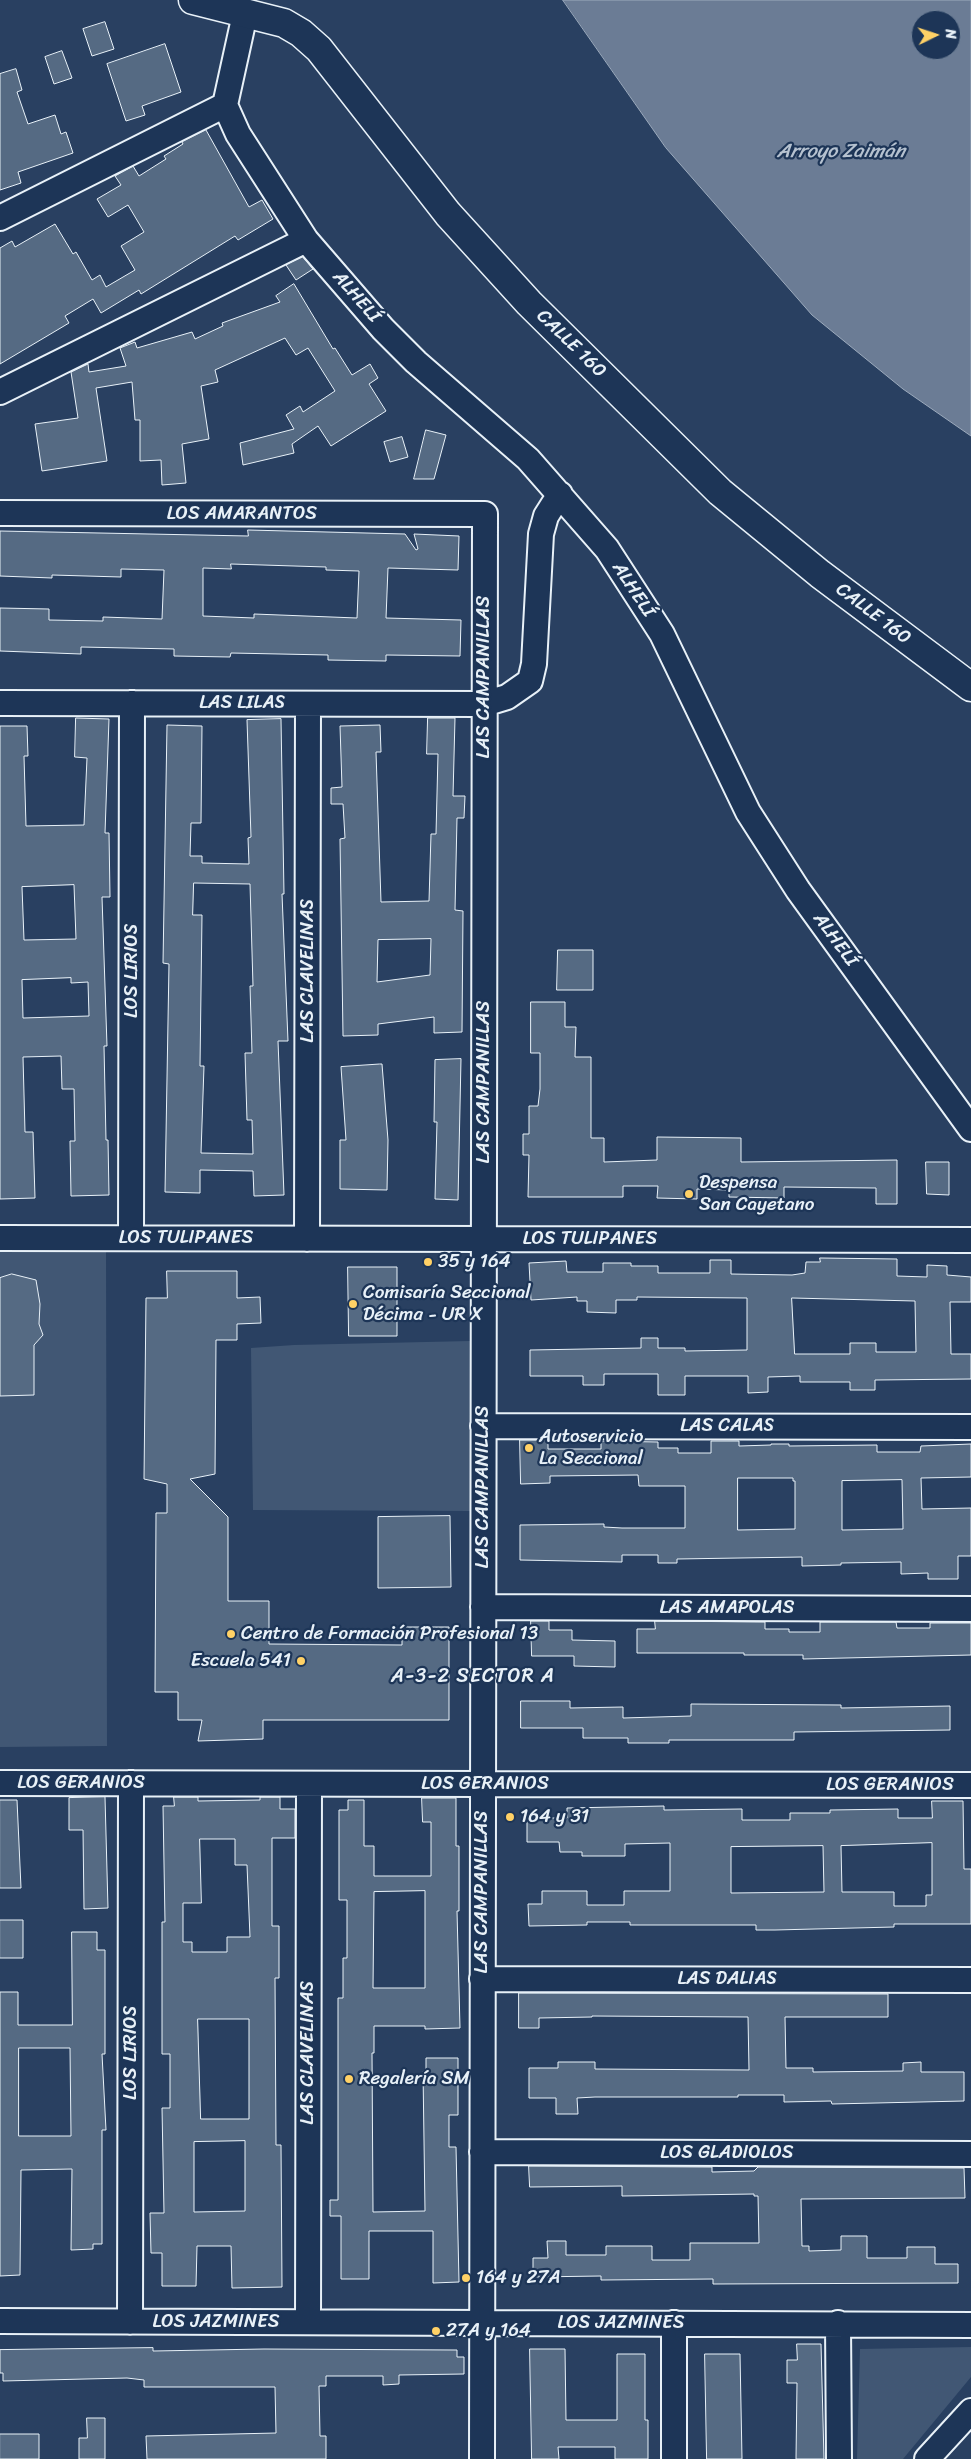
<!DOCTYPE html>
<html>
<head>
<meta charset="utf-8">
<style>
	body { margin:0 }
	#map { position:relative; width:971px; height:2459px; overflow:hidden; background:#294061; font-family:Sriracha,sans-serif }
	canvas { display:block }
	.north { position:absolute; left:911px; top:10px; width:50px; height:50px; box-sizing:border-box; background:#1d3557; border:1px solid #6e8097; border-radius:50%; rotate:86deg; font-size:14px; font-weight:700; line-height:20px; text-align:center; color:#e8f1f8 }
	.north::after { content:''; display:block; margin:auto; width:18px; height:22px; background:#ffd166; clip-path:polygon(50% 0,100% 100%,50% 72%,0 100%) }
</style>
</head>
<body>
<div id="map">
<canvas width="971" height="2459"></canvas>
<div class="north">N</div>
</div>
<script>
const ctx = document.querySelector('canvas').getContext('2d');
ctx.lineJoin = 'round';
function fillPath(path, color) { ctx.fillStyle = color; ctx.fill(path, 'evenodd'); }
function strokePath(path, color, width, dash) { ctx.strokeStyle = color; ctx.lineWidth = width; ctx.lineCap = dash ? 'butt' : 'round'; ctx.setLineDash(dash || []); ctx.stroke(path); }
function drawText(font, color, halo, rows, align = 'center') {
  ctx.font = font + ' Sriracha,sans-serif'; ctx.lineWidth = 4.5; ctx.setLineDash([]); ctx.textBaseline = 'middle'; ctx.strokeStyle = halo; ctx.fillStyle = color; for (const [text, x, y, turn = 0] of rows) {
    ctx.save(); ctx.translate(x, y); ctx.rotate((+turn || 0) * Math.PI / 180); ctx.textAlign = isNaN(turn) ? turn : align; if (halo) ctx.strokeText(text, 0, 0); ctx.fillText(text, 0, 0); ctx.restore();
  }
}
fillPath(new Path2D(`
	M0,1242H106L107,1746L0,1747Z
	M470,1341L471,1511L253,1510L251,1348L294,1345Z
	M971,2347V2377L903,2459H857L860,2349Z`), '#415774');
const water = new Path2D(`
	M563,0H971V436L903,389L812,315L666,148ZM921,20H951V50H921Z`);
fillPath(water, '#6b7c95');
strokePath(water, '#9dabbd', 1);
const building = new Path2D(`
	M105,22L114,49L92,56L83,29Z
	M165,44L181,92L142,106L145,115L126,121L107,64Z
	M62,51L72,78L54,84L45,57Z
	M16,69L22,90L17,92L28,124L55,115L61,134L66,132L73,153L18,172L21,183L0,190V74Z
	M206,130L249,207L262,200L273,219L238,240L235,236L141,294L139,290L101,313L93,299L65,316L69,323L0,364V248L12,241L15,247L55,224L73,254L76,252L92,280L100,275L106,287L135,270L121,246L144,232L128,205L108,217L97,199L121,185L115,176L133,166L139,176L166,159L164,156L183,144L182,142Z
	M303,257L313,269L296,280L286,265Z
	M294,284L333,349L335,348L352,375L370,364L378,378L369,384L386,411L331,446L318,426L292,444L294,453L243,465L240,443L294,429L286,415L300,406L303,412L335,391L308,348L296,355L285,338L215,370L218,382L201,386L209,439L182,444L186,483L162,485L161,460L140,461V420H135L132,382L96,388L107,461L42,471L35,424L78,418L71,372L88,364L89,372L126,366L120,348L135,342L137,348L192,332L195,339L223,326L222,323L280,302L276,296Z
	M426,430L446,435L434,479H414Z
	M402,437L408,457L390,462L384,442Z
	M248,530L405,534L416,550L418,549L414,534L459,536L458,570L388,568L386,618L461,620L460,656L386,655V661L328,660V655L231,653L230,657L174,656V649L81,647V654L0,651V608L49,609V620L103,621V617L162,619L164,570L121,569V577L52,575V578L0,576V531L248,536ZM231,564L326,567V570L359,571L357,618L254,614V618L203,616V568L231,569Z
	M76,718L109,719L105,833H109L110,897H102L107,1046H104L106,1140H108L109,1195L71,1196L70,1141H75L74,1089H62L61,1056L23,1057L25,1132H33L35,1198L0,1199V726H27L28,756H24L26,826L84,825L87,758L75,757ZM74,885L76,939L24,940L22,887ZM71,978V983L88,982L89,1016L23,1018L22,980Z
	M428,718H455L453,796H465L464,818H457L455,910L463,911L462,1032L434,1033V1017L378,1024V1035L343,1036L340,839L345,838L343,804H331V788L342,787L340,726L380,725L381,752H376L381,902L429,901L431,834H436L438,754H427ZM431,939L430,975L377,982L378,940Z
	M281,719L284,894H282L288,1041H278L284,1195L254,1196L253,1171L200,1170V1193L165,1192L169,964L163,963L167,725L202,726L201,823H191L190,856H202V863L249,864L248,838L251,837L247,720ZM194,883L250,884L253,986H250L252,1053H245L247,1120H252L253,1154L201,1153L204,1066H200L202,915H193Z
	M558,950H593V990H557Z
	M531,1002H565V1027H576L575,1057H591V1138H604V1162L657,1160V1137L741,1138V1162L897,1160V1204H876V1188L784,1187V1198L729,1197V1190L697,1189V1199L657,1198L658,1186H623V1197H528L529,1155H523V1134H529V1106H538L540,1089V1053H531Z
	M461,1059L458,1200L435,1199L437,1122H434L435,1060Z
	M380,1064H382L388,1140L387,1190L340,1189V1140H346L341,1067Z
	M926,1162H949V1195L927,1194Z
	M820,1258L897,1259V1276L927,1277V1265L947,1266V1275L971,1277V1302H950L951,1354H971V1379L875,1380V1390H850V1382H800V1376L768,1377V1392L748,1393V1376H685V1395H658V1374H604V1385H583V1376H530V1350L641,1348V1338H658V1348H685V1351L747,1350V1298L637,1297V1300H616V1313L587,1312V1301H577V1297L531,1300L529,1263L566,1261L567,1272H603V1263H631V1266H658V1273H710V1260H731V1274L792,1275L805,1273L806,1262H820ZM792,1298L915,1301L916,1352H876V1343H850V1354H795Z
	M348,1267H397V1336H349Z
	M167,1271H237V1298L260,1297L261,1323L237,1324V1340H216L215,1474L190,1479L228,1517V1601H269V1644L402,1645V1627H449V1720H263V1739L198,1741L202,1720H178V1692H155L156,1513H167V1484L144,1479L146,1298H167Z
	M12,1274L36,1280L40,1304L39,1324L43,1335L34,1345V1395L0,1396V1278Z
	M520,1440H548V1449H601V1441L658,1442V1448H678V1453H711V1441H739V1446L771,1445V1444H789V1446L877,1445V1452H920L921,1446L971,1444V1477L921,1478L922,1509L971,1508V1556H958V1579H928V1573L901,1574V1562L841,1563V1565L802,1566V1557L677,1559V1563H658V1555H622V1562L520,1560V1525L604,1524V1527L622,1528H685V1486H639L638,1475L550,1476V1483L521,1484ZM738,1478H793V1481H795V1529L738,1530ZM902,1480L903,1529L842,1530V1481Z
	M450,1516L451,1587L378,1588V1517Z
	M531,1621H549V1630H572V1640L615,1641V1667L574,1666V1656H532Z
	M655,1621L765,1622V1629H789V1632H820V1622H896L897,1628H930V1623H971V1655L803,1659V1655H744V1653H637V1629H655Z
	M521,1701H570V1708L623,1707V1718L691,1716V1704L841,1705V1708L950,1706V1730L794,1732V1740H669V1743H628V1738H583V1728H521Z
	M105,1797L108,1908L84,1909L83,1830H69V1798Z
	M174,1797H198V1801L260,1800V1797H280V1809H295V1838H272V1926H279V1978H275L276,2145H281L282,2287L232,2288L231,2246H197L196,2286H162V2253H151L150,2213H164L162,2108H170V2054H162V1922H165L163,1806H174ZM200,1839H235V1865H247L250,1937H227V1952H192V1942H183V1903H201ZM198,2019H249V2119H201ZM245,2141V2211L194,2212V2142Z
	M422,1798H456V1846H459V1911H457L460,2028L425,2029V2026H374V2053H372L373,2212L425,2211L423,2071H426V2058H458V2115H449V2147H456L459,2282L433,2283V2231H369V2279H341V2216H330V2200H338V1998H343V1958H347V1900H339V1810H348V1800H364V1846H374V1876H431V1822H423ZM425,1891V1988H373L374,1892Z
	M0,1800H17L21,1888H0Z
	M932,1801H963L964,1869H971V1924H894V1927L775,1930H756V1925H630V1922H587V1925L529,1926L528,1904H542V1891H587V1905H624V1891H670V1843L625,1844V1856H582V1852H560L559,1842H527V1818H567V1808L664,1806V1810L742,1809V1820H790V1813H830V1810L898,1809V1818H932ZM932,1843V1895H926V1906H894V1892H842L841,1846ZM823,1846L824,1892L731,1893V1847Z
	M0,1920H23V1958H0Z
	M72,1932H97V1950H105V2054H102L106,2130H102V2244H93V2249L71,2250L72,2169L21,2170L20,2275L0,2276V1992H18V2025H72ZM19,2048H70L71,2136H19Z
	M519,1993L888,1994V2017H785L786,2068H813V2072L903,2071V2063L921,2062V2072H964V2101L832,2104L831,2101L784,2102V2095H738V2097H595L577,2098L578,2114H556V2098H529V2068H558V2062H595V2069L749,2070L748,2017L592,2016V2017L539,2018V2028H519Z
	M529,2166L712,2167V2172L754,2171L758,2167L964,2168L965,2198L801,2199L802,2246H809V2251L841,2250V2236H867V2258H907V2247H935V2264H958V2283L713,2284V2279L601,2280V2276L533,2277V2258H548L547,2241H566V2255H606V2246H652V2260H690V2243H759L758,2196H754V2194L622,2196V2186L530,2187Z
	M797,2344H821L824,2459H796L797,2383H787V2360H797Z
	M153,2348V2351L264,2349L457,2350V2357H464V2374L399,2375V2384L383,2385V2376H326V2386H319L320,2436H326V2459H147L146,2436L276,2433L275,2387H144V2380L127,2378L3,2381V2373H0V2350Z
	M530,2349H565L566,2420H617V2354H645V2420H648V2459H615V2447H558L559,2459H532Z
	M705,2354H740L742,2459H707Z
	M87,2418H105V2459H79V2438H87Z
	M0,2434H39V2459H0Z`);
fillPath(building, '#556a83');
strokePath(building, '#e8f1f8', 1);
const street = new Path2D(`
	M225,105L238,134L306,240L383,329L416,362L528,459L607,549L662,634L748,812L798,890L971,1129
	M0,218L225,105L245,14
	M0,392L306,240
	M0,513L485,514L482,2459
	M0,703L484,704L507,697L530,681L534,664L541,534L546,516L560,494
	M0,1238L971,1240
	M131,1238L132,703
	M307,1239L308,704
	M483,1426L971,1427
	M483,1607L971,1609
	M0,1783L971,1785
	M482,1979L971,1980
	M482,2152L971,2154
	M0,2321L971,2325
	M130,2322L131,1783
	M308,2322L309,1784
	M838,2323L839,2459
	M674,2459V2323
	M927,2459L971,2411`);
const secondary = new Path2D(`
	M193,0L284,23L301,33L319,49L448,214L529,303L720,492L820,574L971,687`);
strokePath(street, '#e8f1f8', 28);
strokePath(secondary, '#e8f1f8', 31);
strokePath(street, '#1d3557', 24);
strokePath(secondary, '#1d3557', 28);
for (const [x, y, r, color] of [
	[689,1194,5,"#ffd166"],
	[428,1262,5,"#ffd166"],
	[353,1304,5,"#ffd166"],
	[529,1448,5,"#ffd166"],
	[231,1634,5,"#ffd166"],
	[301,1661,5,"#ffd166"],
	[510,1817,5,"#ffd166"],
	[349,2079,5,"#ffd166"],
	[466,2278,5,"#ffd166"],
	[436,2331,5,"#ffd166"]
]) { const dot = new Path2D(); dot.arc(x, y, r, 0, 2 * Math.PI); ctx.fillStyle = color; ctx.fill(dot); strokePath(dot, '#1d3557', 2); }
drawText('19px', '#e8f1f8', '#1d3557', [
	["ALHELÍ",356,297,49],
	["CALLE 160",571,344,44],
	["LOS AMARANTOS",242,514],
	["ALHELÍ",633,590,57],
	["CALLE 160",873,614,37],
	["LAS CAMPANILLAS",484,677,-90],
	["LAS LILAS",242,703],
	["ALHELÍ",835,940,54],
	["LOS LIRIOS",132,971,-90],
	["LAS CLAVELINAS",308,971,-90],
	["LAS CAMPANILLAS",484,1082,-90],
	["LOS TULIPANES",186,1238],
	["LOS TULIPANES",590,1239],
	["LAS CALAS",727,1426],
	["LAS CAMPANILLAS",483,1487,-90],
	["LAS AMAPOLAS",727,1608],
	["LOS GERANIOS",81,1783],
	["LOS GERANIOS",485,1784],
	["LOS GERANIOS",890,1785],
	["LAS CAMPANILLAS",482,1892,-90],
	["LAS DALIAS",727,1979],
	["LOS LIRIOS",131,2053,-90],
	["LAS CLAVELINAS",308,2053,-90],
	["LOS GLADIOLOS",727,2153],
	["LOS JAZMINES",216,2322],
	["LOS JAZMINES",621,2323]
]);
drawText('19px', '#e8f1f8', '#1d3557', [
	["Despensa",699,1183],
	["San Cayetano",699,1205],
	["35 y 164",438,1262],
	["Comisaría Seccional",363,1293],
	["Décima - UR X",363,1315],
	["Autoservicio",539,1437],
	["La Seccional",539,1459],
	["Centro de Formación Profesional 13",241,1634],
	["Escuela 541",291,1661,"right"],
	["164 y 31",520,1817],
	["Regalería SM",359,2079],
	["164 y 27A",476,2278],
	["27A y 164",446,2331]
], 'left');
drawText('italic 20px', '#b6c2d0', '#1d3557', [
	["Arroyo Zaimán",841,152]
]);
ctx.letterSpacing = '1px';
drawText('20px', '#e8f1f8', '#1d3557', [
	["A-3-2 SECTOR A",473,1677]
]);
ctx.letterSpacing = '0px';
</script>
</body>
</html>
